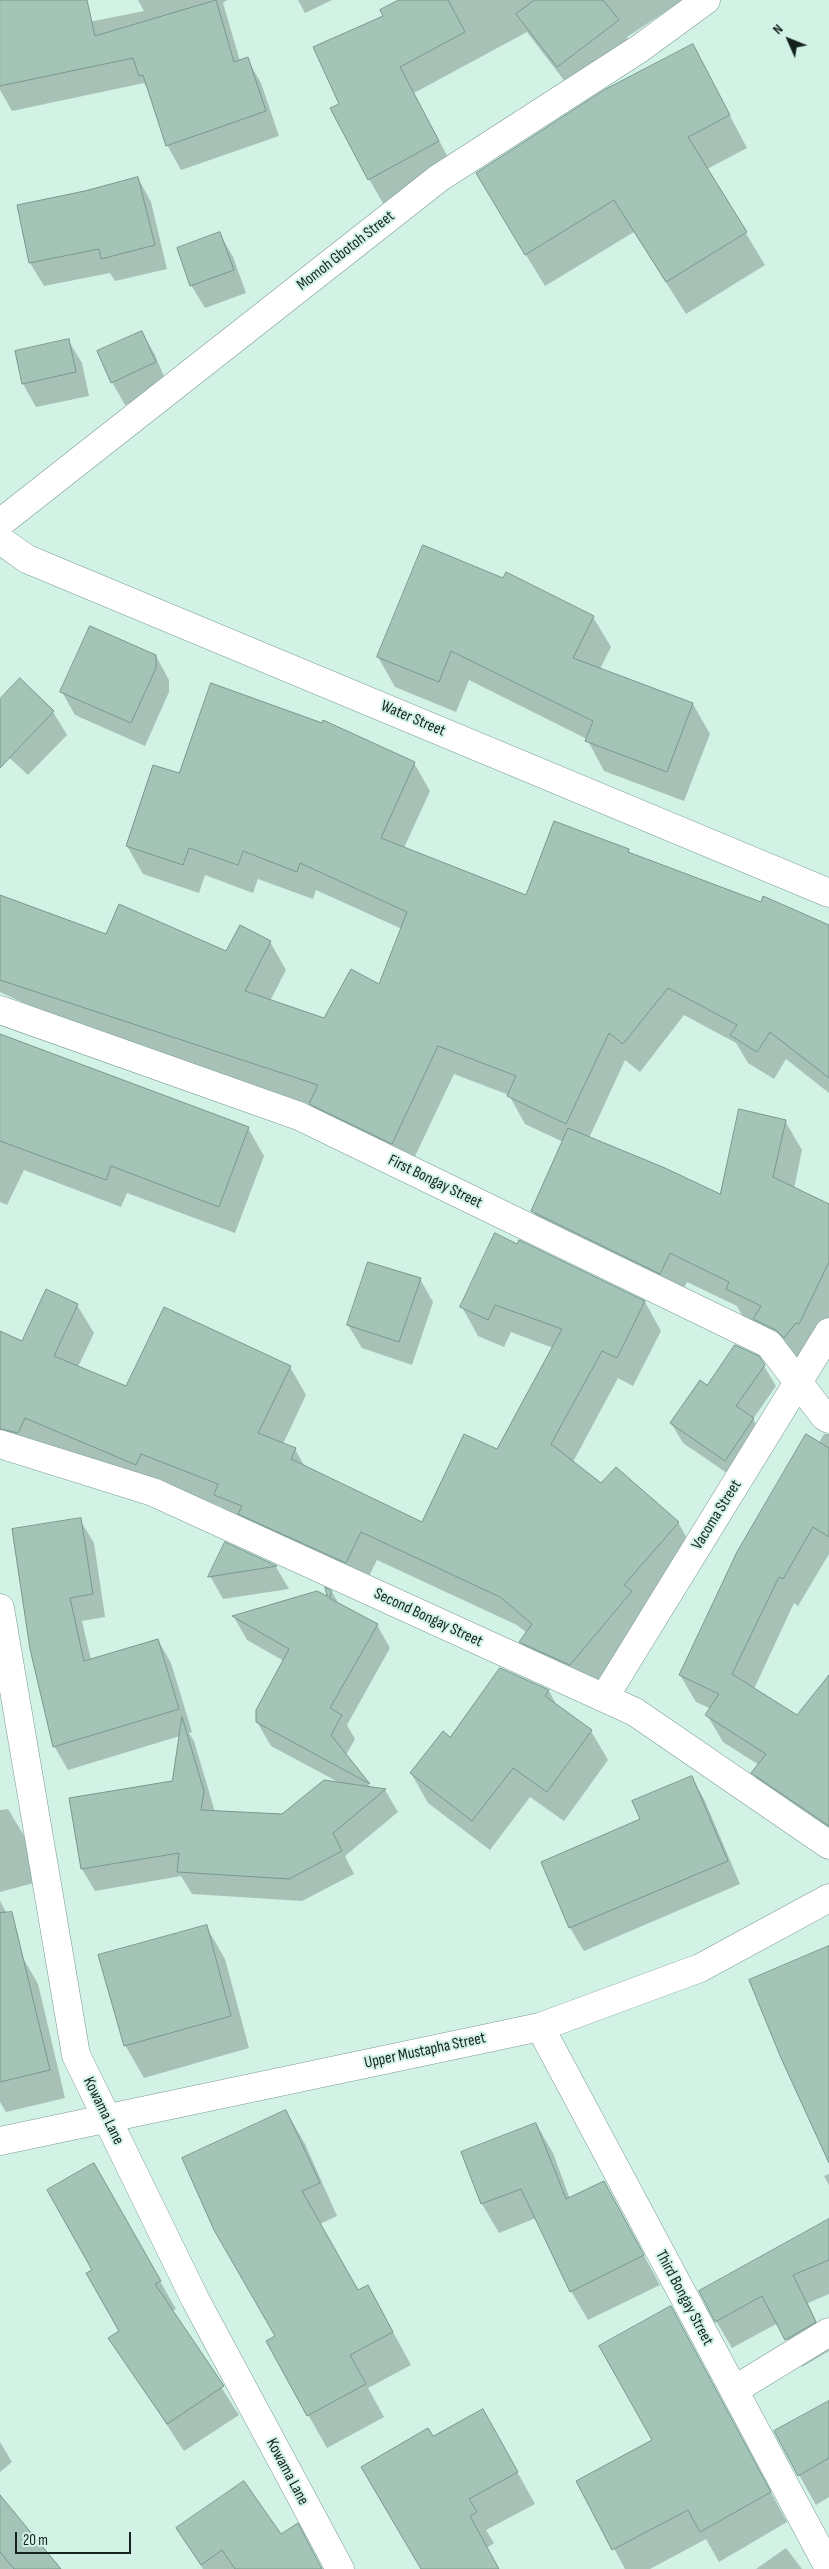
<!DOCTYPE html>
<html>
<head>
<meta charset="utf-8">
<style>
	body { margin:0 }
	#map { position:relative; width:829px; height:2569px; overflow:hidden; background:#d1f2e5; font-family:"Sofia Sans Condensed",sans-serif }
	canvas { display:block }
	.north { position:absolute; left:764px; top:15px; width:50px; height:50px; -webkit-text-stroke:4px #d1f2e5; paint-order:stroke; rotate:314deg; font-size:14px; font-weight:700; line-height:20px; text-align:center; color:#16221d }
	.north::after { content:''; display:block; margin:auto; width:18px; height:22px; background:#16221d; clip-path:polygon(50% 0,100% 100%,50% 72%,0 100%) }
	.scale { position:absolute; left:15px; top:2532px; width:116px; height:22px; box-sizing:border-box; border:2px solid #16221d; border-top:0; padding-left:6px; font-size:15px; line-height:18px; white-space:nowrap; color:#16221d; -webkit-text-stroke:4px #d1f2e5; paint-order:stroke }
</style>
</head>
<body>
<div id="map">
<canvas width="829" height="2569"></canvas>
<div class="north">N</div>
<div class="scale">20 m</div>
</div>
<script>
const ctx = document.querySelector('canvas').getContext('2d');
ctx.lineJoin = 'round';
function fillPath(path, color) { ctx.fillStyle = color; ctx.fill(path, 'evenodd'); }
function strokePath(path, color, width, dash) { ctx.strokeStyle = color; ctx.lineWidth = width; ctx.lineCap = dash ? 'butt' : 'round'; ctx.setLineDash(dash || []); ctx.stroke(path); }
function drawText(font, color, halo, rows, align = 'center') {
  ctx.font = font + ' "Sofia Sans Condensed",sans-serif'; ctx.lineWidth = 4; ctx.setLineDash([]); ctx.textBaseline = 'middle'; ctx.strokeStyle = halo; ctx.fillStyle = color; for (const [text, x, y, turn = 0] of rows) {
    ctx.save(); ctx.translate(x, y); ctx.rotate((+turn || 0) * Math.PI / 180); ctx.textAlign = isNaN(turn) ? turn : align; if (halo) ctx.strokeText(text, 0, 0); ctx.fillText(text, 0, 0); ctx.restore();
  }
}
fillPath(new Path2D(`
	M0,0H69L79,24L144,11L138,0H227L223,3L240,61L247,59L261,83L279,136L181,170L167,145L150,93L144,83L12,111L0,90Z
	M298,0H332L305,13Z
	M402,0H683L627,37L632,47L573,92L527,32L414,93L453,167L384,205L369,179L340,104L385,16Z
	M693,46L747,148L707,169L765,265L686,314L634,232L545,286L496,206Z
	M138,178L151,202L167,269L115,281L110,273L44,286L30,263L19,206Z
	M220,234L233,257L246,293L205,308L191,285Z
	M142,332L155,355L168,386L125,405L112,382Z
	M68,340L82,363L89,396L36,407L23,384Z
	M507,574L593,617L611,647L600,669L693,704L710,734L684,801L604,771L587,739L469,680L456,712L395,687L378,657L504,580Z
	M156,656L169,680V692L145,746L75,715L62,692Z
	M20,680L53,712L67,735L28,775L0,749V701Z
	M414,763L430,791L404,848L526,897L628,850L631,855L829,927V1093L786,1059L774,1079L748,1063L736,1043L684,1015L640,1072L625,1060L589,1138L721,1196L785,1121L802,1150L794,1189L829,1206V1326L802,1367L744,1319L737,1306L687,1282L677,1302L550,1241L533,1211L563,1142L525,1124L509,1095L454,1074L408,1171L327,1132L312,1105L63,1023L61,1020L0,992V896L107,935L227,952L270,942L286,970L270,1001L325,1019L379,985L402,929L316,890L313,899L258,879L253,893L205,875L199,893L143,874L127,846L154,767L179,775Z
	M0,1035L248,1128L264,1156L235,1233L127,1193L121,1207L24,1170L7,1205L0,1202Z
	M519,1242L645,1302L661,1331L633,1386L618,1378L573,1462L602,1485L678,1522L694,1551L647,1620L587,1693L537,1670L521,1642L527,1633L517,1625L377,1560L362,1590L232,1523L222,1507L157,1482L0,1441V1332L23,1342L77,1305L94,1333L78,1367L127,1388L290,1367L306,1395L283,1444L295,1449L305,1467L423,1524L497,1451L553,1348L511,1332L504,1347L478,1336L462,1307Z
	M420,1279L433,1302L412,1365L362,1348L348,1325Z
	M764,1366L776,1386L753,1419L765,1439L737,1480L683,1443L671,1423L707,1387Z
	M824,1434H829V1554L798,1606L794,1603L754,1689L798,1716L829,1693V1842L769,1800L753,1773L759,1765L723,1742L707,1715L711,1709L696,1702L680,1675Z
	M80,1520L94,1543L105,1617L82,1621L91,1660L158,1640L171,1663L192,1732L189,1733L194,1741L215,1812L283,1816L340,1783L271,1746L257,1722L284,1661L247,1640L234,1617L316,1592L328,1599L326,1590L332,1592L339,1604L377,1625L390,1648L347,1725L355,1739L346,1755L371,1788L385,1790L398,1812L345,1856L354,1874L302,1901L192,1894L181,1876L95,1891L82,1869L70,1799L173,1782L180,1736L68,1770L54,1746L32,1648Z
	M225,1544L276,1567L289,1589L223,1599L210,1576Z
	M501,1669L549,1691L557,1706L591,1731L608,1760L564,1821L530,1797L490,1850L428,1803L411,1773L451,1739Z
	M692,1778L705,1801L740,1884L584,1951L570,1928L543,1862L641,1820Z
	M8,1809L26,1839L34,1883L0,1892V1810Z
	M0,1901L10,1919L0,1926Z
	M206,1926L225,1959L249,2048L144,2078L125,2045Z
	M22,1956L38,1984L65,2098L6,2112L0,2102V1961Z
	M286,2111L305,2144L337,2216L320,2224L358,2292L386,2319L411,2365L368,2388L384,2417L327,2448L267,2342L277,2336Z
	M536,2124L553,2153L570,2199L604,2182L660,2285L588,2320L571,2291L536,2218L499,2233L482,2204L463,2152Z
	M93,2165L176,2309L172,2311L239,2415L184,2451L110,2338L121,2331L93,2271Z
	M829,2174V2185L824,2176Z
	M829,2221V2294L808,2303L829,2351L802,2367L778,2323L732,2348L716,2321Z
	M671,2308L787,2522L719,2562L706,2539L650,2569H625L578,2481L654,2440Z
	M829,2402V2497L816,2505L775,2432Z
	M432,2438L500,2441L535,2504L486,2530L494,2543L487,2548L498,2569H422Z
	M0,2442L12,2462L0,2472Z
	M0,2519L58,2569H0Z
	M297,2525L322,2569H203L177,2528L281,2536Z
	M786,2548L802,2569H756Z`), '#0003');
const building = new Path2D(`
	M0,0H87L95,36L216,0L234,62L248,57L266,111L166,146L143,75L139,76L133,58L0,86Z
	M399,0H448L465,32L400,67L439,141L368,180L330,108L339,104L313,47L383,16L380,10Z
	M535,0H603L619,20L557,67L516,14Z
	M693,44L730,115L688,137L747,232L666,282L614,200L525,255L476,173L604,90Z
	M138,177L155,245L101,259L99,249L29,263L17,205L85,191Z
	M220,232L234,270L190,286L177,248Z
	M142,331L156,362L111,383L97,351Z
	M69,339L76,372L22,384L15,351Z
	M423,545L503,578L506,572L594,616L573,658L693,703L667,772L585,741L593,721L451,651L439,682L377,657Z
	M90,626L156,655V668L131,723L60,692Z
	M20,678L54,711L0,768V699Z
	M211,683L322,723L323,720L415,762L381,838L526,895L554,821L629,849L628,852L761,902L763,896L829,925V1078L770,1032L757,1052L730,1035L737,1025L668,988L623,1044L609,1033L566,1124L507,1096L516,1076L438,1046L392,1144L309,1104L318,1085L0,980V895L106,934L119,904L226,951L240,925L271,941L245,991L324,1018L351,969L379,984L407,912L300,863L297,872L243,851L238,865L189,848L183,865L126,846L153,765L179,773Z
	M0,1034L249,1127L219,1207L111,1166L106,1180L0,1141Z
	M739,1109L786,1120L773,1177L829,1204V1262L799,1324L796,1323L784,1338L776,1330L753,1319L761,1306L726,1289L729,1282L670,1253L660,1274L531,1211L568,1128L665,1168L720,1194Z
	M495,1233L517,1244L519,1240L645,1301L617,1358L602,1351L551,1444L601,1483L616,1467L679,1522L624,1585L632,1591L570,1665L519,1642L532,1624L500,1597L361,1532L346,1563L238,1514L242,1506L214,1495L218,1484L141,1454L136,1465L25,1418L18,1433L0,1429V1331L22,1341L46,1289L78,1304L54,1356L126,1386L164,1307L291,1366L258,1433L296,1448L291,1459L422,1522L464,1434L497,1449L562,1329L495,1305L488,1320L460,1307Z
	M368,1262L421,1278L399,1342L347,1325Z
	M735,1345L759,1356L765,1365L736,1406L754,1418L725,1461L670,1423L700,1380L707,1385Z
	M806,1434L829,1448V1537L813,1527L783,1579L779,1577L732,1674L797,1715L829,1675V1826L751,1773L766,1754L705,1715L719,1694L679,1675L737,1552Z
	M81,1518L93,1594L70,1598L84,1661L158,1639L179,1709L53,1747L30,1649L12,1529Z
	M225,1542L277,1566L208,1577Z
	M325,1587L332,1591L329,1598L378,1624L330,1708L342,1715L331,1735L370,1784L256,1722V1710L289,1649L232,1616L317,1591L327,1596Z
	M500,1668L549,1690L545,1696L592,1730L547,1792L513,1768L472,1821L410,1773L443,1731L450,1737Z
	M182,1717L204,1791L201,1810L282,1814L324,1780L386,1789L333,1833L342,1851L289,1879L177,1872L179,1853L81,1869L69,1798L172,1781Z
	M692,1776L728,1861L569,1928L541,1862L640,1819L632,1801Z
	M12,1912L50,2070L0,2082V1913Z
	M207,1925L231,2016L124,2046L98,1955Z
	M829,1946V2163L781,2058L749,1980Z
	M286,2110L320,2183L302,2191L358,2290L368,2285L393,2332L350,2355L366,2384L307,2416L266,2341L275,2336L214,2230L182,2158Z
	M536,2123L566,2199L604,2181L644,2255L570,2292L521,2189L481,2204L461,2152Z
	M94,2163L161,2281L155,2284L224,2386L167,2424L108,2338L119,2331L86,2273L92,2270L47,2190Z
	M829,2219V2260L793,2275L816,2322L785,2340L762,2296L715,2322L699,2291Z
	M671,2306L771,2492L700,2532L688,2510L612,2550L576,2481L652,2440L599,2346Z
	M829,2401V2458L798,2476L774,2431Z
	M483,2409L518,2472L469,2499L477,2512L470,2516L499,2569H421L361,2467L428,2428L433,2436Z
	M244,2481L281,2534L298,2523L322,2569H235L222,2550L201,2565L176,2528Z
	M0,2495L61,2569H14L0,2552Z`);
fillPath(building, '#a4c4b7');
strokePath(building, '#79988c', 1);
const minor = new Path2D(`
	M0,523L439,178L639,49L706,0
	M0,540L27,559L829,893
	M0,1010L299,1116L769,1344L824,1416L829,1419
	M0,1444L153,1492L635,1712L829,1845
	M0,1608L76,2055L195,2299L340,2569
	M604,1698L829,1332
	M540,2027L829,2568
	M0,2141L540,2027L700,1968L829,1898
	M734,2390L829,2332`);
strokePath(minor, '#7c9b8f', 29);
strokePath(minor, '#fff', 28);
drawText('16px', '#16221d', '#d1f2e5', [
	["Momoh Gbotoh Street",346,251,-38],
	["Water Street",413,719,23],
	["First Bongay Street",435,1182,26],
	["Vacoma Street",717,1515,-58],
	["Second Bongay Street",428,1618,25],
	["Upper Mustapha Street",425,2051,-12],
	["Kowama Lane",103,2111,64],
	["Third Bongay Street",684,2298,62],
	["Kowama Lane",287,2472,62]
]);
</script>
</body>
</html>
